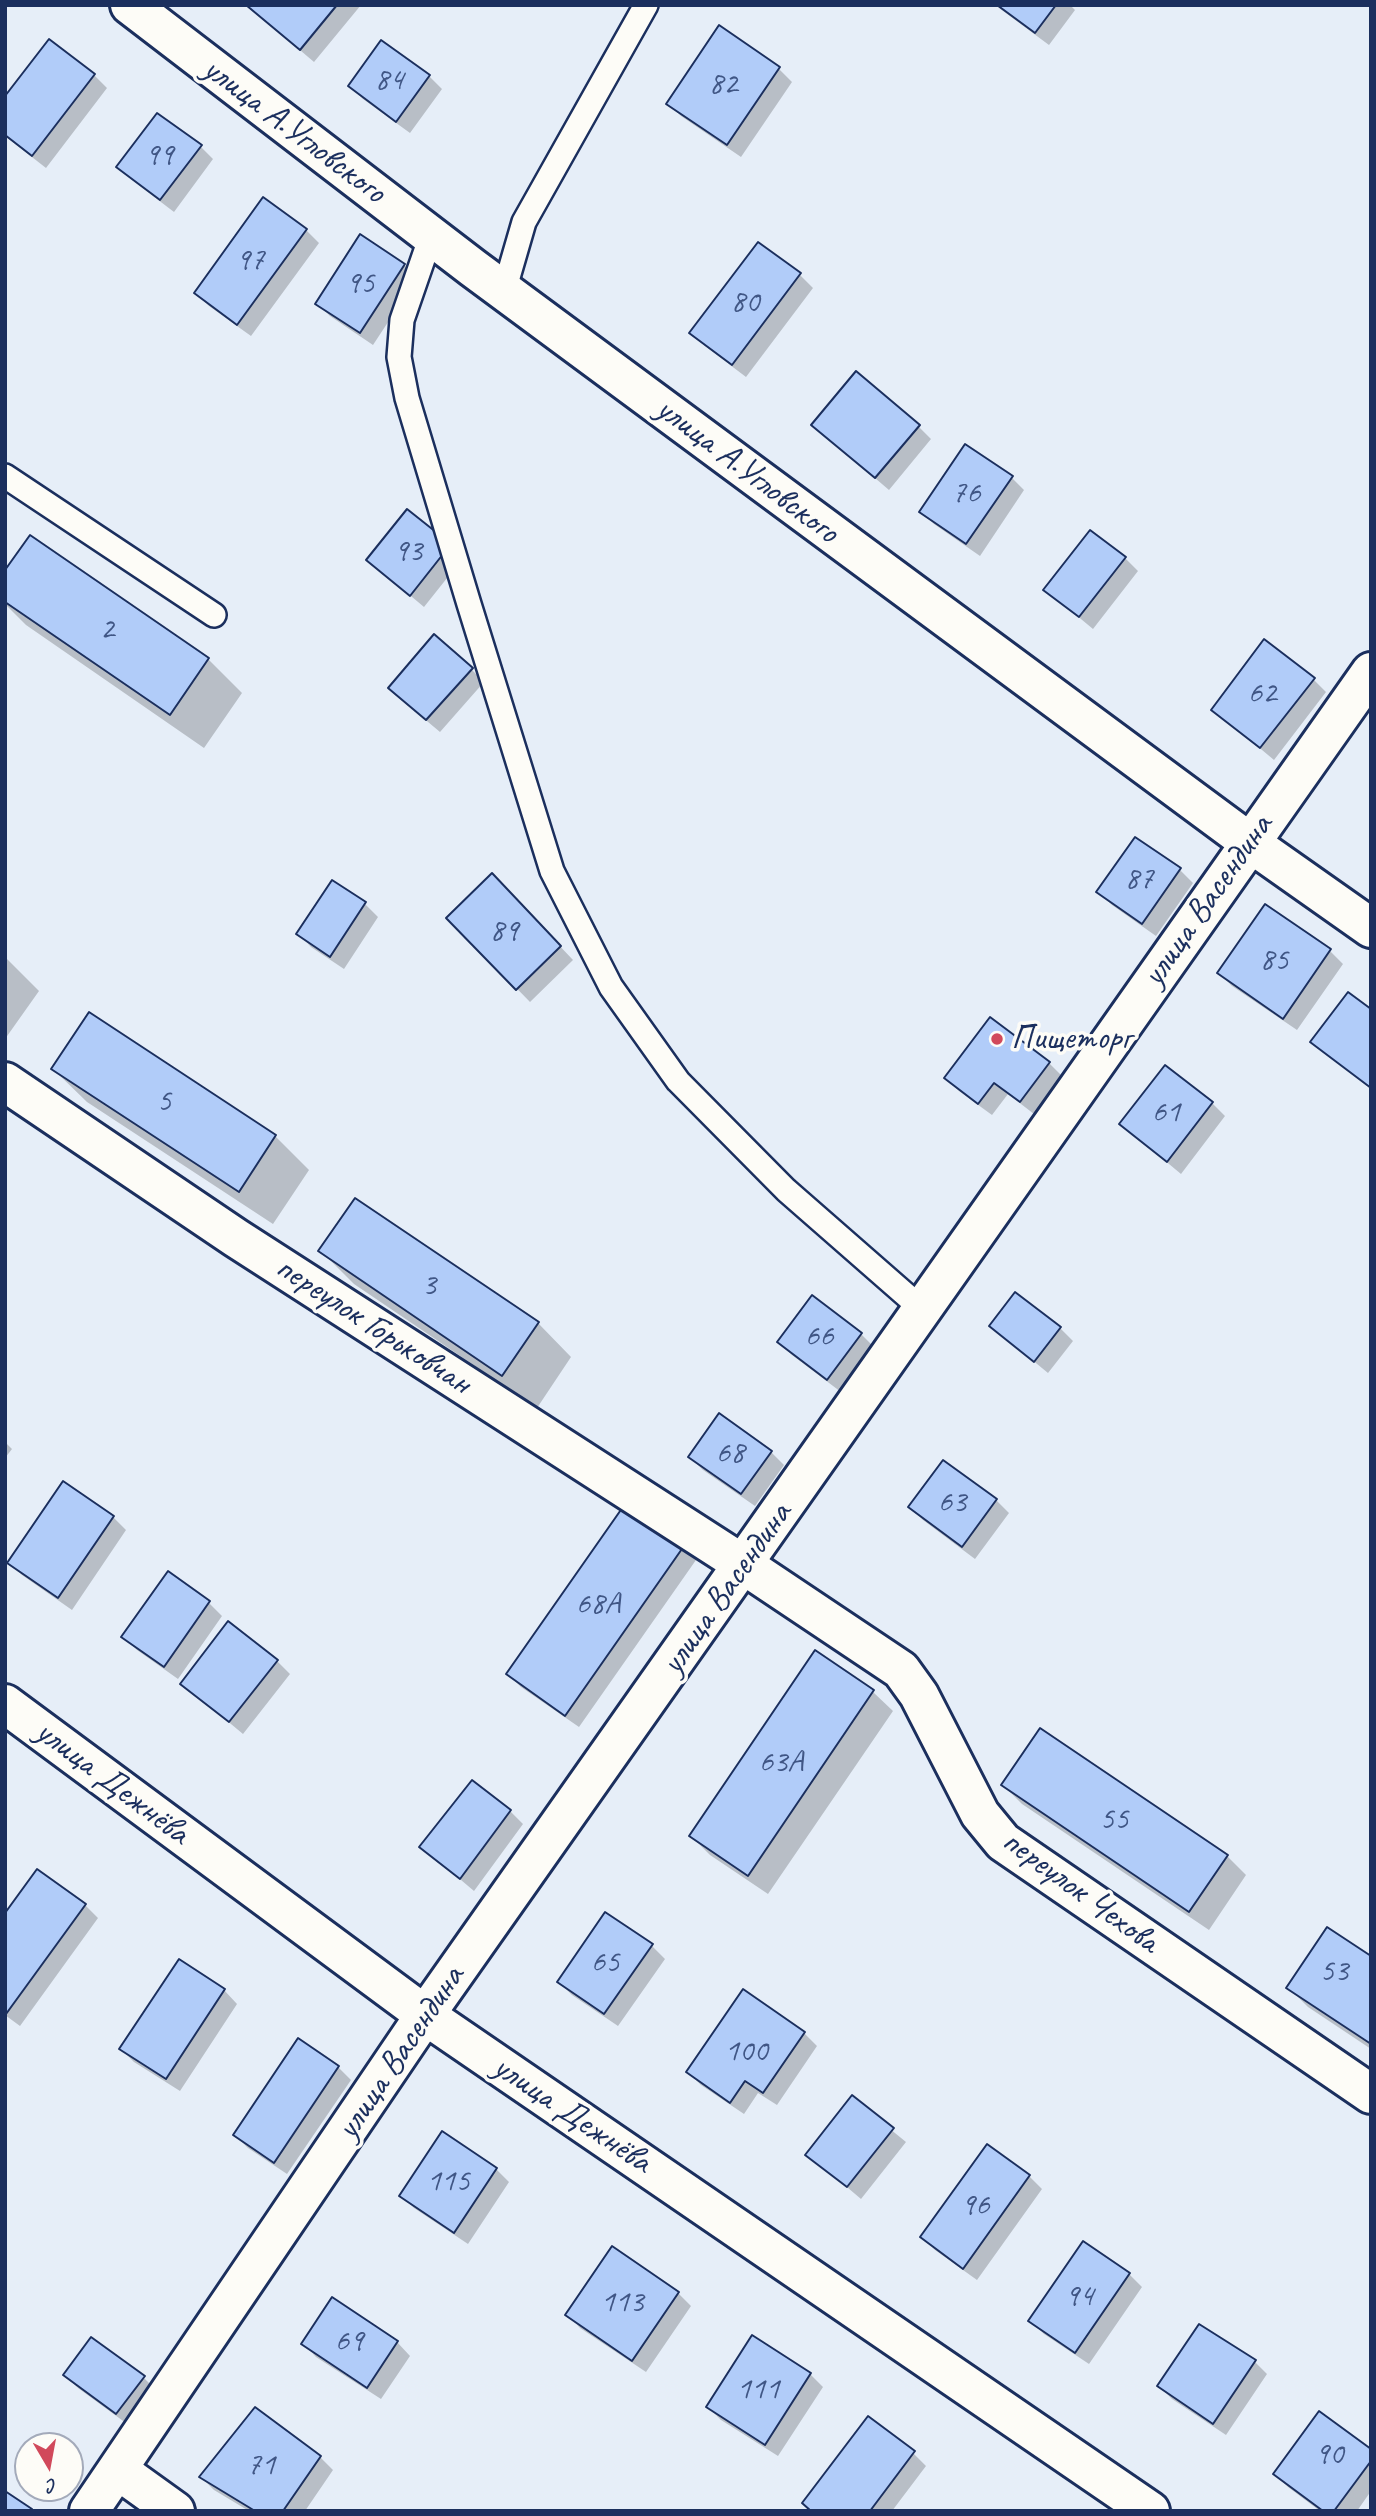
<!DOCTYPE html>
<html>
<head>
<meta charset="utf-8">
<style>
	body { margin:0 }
	#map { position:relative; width:1376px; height:2516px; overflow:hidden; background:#e6eef8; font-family:Caveat,sans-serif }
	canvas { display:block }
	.frame { position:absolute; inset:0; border:7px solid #1b2f5e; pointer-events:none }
	.north { position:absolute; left:14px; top:2432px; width:70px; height:70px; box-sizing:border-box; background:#fdfcf7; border:2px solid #a3aaba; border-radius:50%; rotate:170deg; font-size:19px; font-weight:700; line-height:28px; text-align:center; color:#1b2f5e }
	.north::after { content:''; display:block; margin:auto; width:24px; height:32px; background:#d1495b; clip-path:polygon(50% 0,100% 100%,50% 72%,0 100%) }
</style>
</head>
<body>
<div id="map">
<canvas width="1376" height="2516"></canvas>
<div class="frame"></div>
<div class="north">С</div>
</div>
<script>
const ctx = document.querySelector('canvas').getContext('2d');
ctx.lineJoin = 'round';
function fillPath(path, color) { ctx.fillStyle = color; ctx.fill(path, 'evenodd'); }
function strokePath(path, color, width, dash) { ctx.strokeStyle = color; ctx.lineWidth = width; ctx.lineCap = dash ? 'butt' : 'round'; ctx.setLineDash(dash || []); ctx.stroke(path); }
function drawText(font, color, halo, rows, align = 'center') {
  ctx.font = font + ' Caveat,sans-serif'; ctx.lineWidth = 7; ctx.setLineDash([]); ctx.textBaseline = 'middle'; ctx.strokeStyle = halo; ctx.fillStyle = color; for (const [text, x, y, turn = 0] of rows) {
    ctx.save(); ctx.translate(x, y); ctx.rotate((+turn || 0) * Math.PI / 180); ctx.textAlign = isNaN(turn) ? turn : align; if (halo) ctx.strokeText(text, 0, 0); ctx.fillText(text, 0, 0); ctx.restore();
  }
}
fillPath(new Path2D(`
	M247,5H361L314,62Z
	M995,5H1070L1075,10L1049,45Z
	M720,28L779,69L792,82L741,157L681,116L668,103Z
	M94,75L107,88L46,168L5,136V99Z
	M429,76L442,89L410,133L363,99L350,86Z
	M200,146L213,159L174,212L132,180L119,167Z
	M306,230L319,243L251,336L209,306L196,293Z
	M758,244L800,275L813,288L746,377L705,346L692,333Z
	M404,265L417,278L373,345L330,316L317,303Z
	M813,425L918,426L931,439L889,490Z
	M1011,477L1024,490L980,556L934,524L921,511Z
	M407,511L463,558L424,607L368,560Z
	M1125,558L1138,571L1093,629L1046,590Z
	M5,573L208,659L242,693L204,748L26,625L5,604Z
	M471,669L484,682L440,732L403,701Z
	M1313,679L1326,692L1274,760L1213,709Z
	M1135,839L1180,870L1193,883L1156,936L1112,905L1099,892Z
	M333,882L365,904L378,917L344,969L311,947L298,933Z
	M505,888L573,960L530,1002L448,918Z
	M1330,951L1343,964L1297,1030L1232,986L1219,973Z
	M5,957L39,991L5,1039Z
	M1371,1011V1089L1326,1054L1313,1041Z
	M991,1019L1049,1063L1062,1076L1034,1114L1008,1094L992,1115L959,1091L946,1078Z
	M53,1069L275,1136L309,1170L273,1224L87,1102Z
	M1212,1103L1225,1116L1181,1174L1121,1124Z
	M321,1251L538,1323L571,1357L537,1408L354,1284Z
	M991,1326L1060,1328L1073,1341L1048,1373Z
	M861,1334L874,1347L841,1392L792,1355L779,1342Z
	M720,1416L771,1452L784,1465L755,1506L703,1470L690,1457Z
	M5,1442L12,1449L5,1458Z
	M996,1500L1009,1513L975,1559L923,1520L910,1507Z
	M113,1517L126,1530L72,1610L22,1575L9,1562Z
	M690,1537L703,1550L579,1727L521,1687L508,1674Z
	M168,1574L209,1603L222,1616L178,1679L137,1650L124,1637Z
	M816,1653L873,1692L893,1711L768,1894L710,1855L691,1836Z
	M277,1661L290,1674L243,1734L183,1684Z
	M1003,1785L1227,1856L1246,1875L1209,1930L1022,1804Z
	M510,1811L523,1824L474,1891L422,1847Z
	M85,1905L98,1918L20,2026L5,2015V1916Z
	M652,1946L665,1959L618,2026L572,1995L559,1982Z
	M1371,1958V2049L1308,2007L1289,1988Z
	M179,1961L224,1990L237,2004L180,2091L134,2062L121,2049Z
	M744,1992L804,2033L817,2046L777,2105L758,2093L744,2114L701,2085L688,2072Z
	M338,2067L351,2080L287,2174L248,2148L235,2135Z
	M852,2098L906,2142L861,2199L808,2154Z
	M443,2133L496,2169L509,2182L468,2244L414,2208L401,2195Z
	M988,2147L1029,2176L1042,2189L977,2280L935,2250L922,2237Z
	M1129,2274L1142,2287L1089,2364L1044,2334L1031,2321Z
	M678,2293L691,2306L646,2372L580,2328L567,2314Z
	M332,2300L397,2342L410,2356L381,2399L316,2357L303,2343Z
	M1254,2361L1267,2374L1226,2435L1172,2399L1159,2386Z
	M810,2374L823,2387L778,2456L721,2420L708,2407Z
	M65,2375L143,2377L156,2390L130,2426L78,2388Z
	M1371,2451V2491L1357,2511H1320L1288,2487L1275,2474Z
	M913,2453L926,2466L892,2511H812Z
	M320,2457L333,2470L305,2511H249L214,2490L201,2477Z`), '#0003');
const building = new Path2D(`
	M246,5H337L300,50Z
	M997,5H1056L1035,33Z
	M719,25L780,67L727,145L666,104Z
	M49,39L95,74L32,156L5,135V96Z
	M381,40L430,75L396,122L348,86Z
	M157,113L202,145L160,200L116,167Z
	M263,197L307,229L237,325L194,293Z
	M360,234L405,264L360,333L315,304Z
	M758,242L801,273L732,365L689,333Z
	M856,371L920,425L875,478L811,425Z
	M965,444L1013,476L966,544L919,512Z
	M407,509L451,544L410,596L366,560Z
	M1090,530L1126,557L1079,617L1043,590Z
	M30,535L209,658L170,715L5,602V570Z
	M434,634L473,668L426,720L388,688Z
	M1264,639L1315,678L1260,748L1211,710Z
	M1135,837L1181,868L1142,924L1096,892Z
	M492,873L561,946L516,990L446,918Z
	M332,880L366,902L330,957L296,934Z
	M1265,904L1331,949L1283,1019L1217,973Z
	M1348,992L1371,1009V1088L1310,1042Z
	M89,1012L276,1135L239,1192L51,1069Z
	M990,1017L1050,1062L1020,1102L994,1083L978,1104L944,1078Z
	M1165,1065L1213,1102L1167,1162L1119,1124Z
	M355,1198L539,1322L502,1376L318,1251Z
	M1015,1292L1061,1327L1034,1362L989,1326Z
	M812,1295L862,1333L827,1380L777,1342Z
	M719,1413L772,1451L741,1494L688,1457Z
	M943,1460L997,1499L962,1547L908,1507Z
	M63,1481L114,1516L58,1598L7,1563Z
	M632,1494L691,1536L565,1716L506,1674Z
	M168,1571L210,1601L164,1667L121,1637Z
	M228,1621L278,1660L229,1722L180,1684Z
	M815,1650L874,1690L748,1876L689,1836Z
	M1040,1728L1228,1855L1189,1912L1001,1785Z
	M472,1780L511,1810L460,1879L419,1847Z
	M37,1869L86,1904L6,2014L5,1913Z
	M605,1912L653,1944L604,2014L557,1982Z
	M1327,1927L1371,1956V2044L1286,1988Z
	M179,1959L225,1989L166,2079L119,2049Z
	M743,1989L805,2032L763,2093L745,2081L730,2103L686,2072Z
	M298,2038L339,2066L274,2163L233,2135Z
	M852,2095L894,2128L847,2187L805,2155Z
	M442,2131L497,2168L454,2233L399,2196Z
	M987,2144L1030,2175L963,2269L920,2237Z
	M1083,2241L1130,2273L1075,2353L1028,2321Z
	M612,2246L679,2292L632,2361L565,2315Z
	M332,2297L398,2341L367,2388L301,2344Z
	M1199,2324L1256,2360L1213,2424L1157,2386Z
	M752,2335L811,2373L765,2445L706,2407Z
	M91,2337L145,2376L116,2414L63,2375Z
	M255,2407L321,2456L283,2511H255L199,2477Z
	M1319,2411L1371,2449V2461L1334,2511H1323L1273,2474Z
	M868,2416L915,2451L870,2511H811L802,2503Z
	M5,2491L32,2509V2511H5Z`);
fillPath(building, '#b1ccf9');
strokePath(building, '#1b2f5e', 2);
const service = new Path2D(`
	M431,236L402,320L399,357L407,398L469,604L552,871L611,987L678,1081L786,1190L922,1309
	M504,291L524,222L646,5
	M5,476L214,615`);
const minor = new Path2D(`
	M130,5L473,268L1249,842L1371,928
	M5,1082L236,1238L744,1565L901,1670L919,1695L980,1814L1003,1842L1371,2094
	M118,2470L175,2511
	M89,2511L425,2015`);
const tertiary = new Path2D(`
	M425,2015L1371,672`);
const secondary = new Path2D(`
	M5,1704L425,2015L1150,2511`);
strokePath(service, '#1b2f5e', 28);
strokePath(minor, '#1b2f5e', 44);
strokePath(tertiary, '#1b2f5e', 44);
strokePath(secondary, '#1b2f5e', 44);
strokePath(service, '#fdfcf7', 23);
strokePath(minor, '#fdfcf7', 38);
strokePath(tertiary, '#fdfcf7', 38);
strokePath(secondary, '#fdfcf7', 38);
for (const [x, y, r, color] of [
	[997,1039,7,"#d1495b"]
]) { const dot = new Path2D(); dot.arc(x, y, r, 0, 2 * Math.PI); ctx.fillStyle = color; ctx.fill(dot); strokePath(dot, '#fdfcf7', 2.5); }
drawText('32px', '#405685', null, [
	["84",389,81],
	["82",723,85],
	["99",159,156],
	["97",250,261],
	["95",360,284],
	["80",745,303],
	["76",966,494],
	["93",408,552],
	["2",107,630],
	["62",1262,694],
	["87",1139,880],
	["89",504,932],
	["85",1274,961],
	["5",164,1102],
	["61",1166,1113],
	["3",429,1286],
	["66",819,1337],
	["68",730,1454],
	["63",952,1503],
	["68А",598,1605],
	["63А",781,1763],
	["55",1114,1820],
	["65",605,1963],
	["53",1334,1972],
	["100",746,2052],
	["115",448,2182],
	["96",975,2206],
	["94",1079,2297],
	["113",622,2303],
	["69",349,2342],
	["111",758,2390],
	["90",1329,2455],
	["71",261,2466]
]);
drawText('35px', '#1b2f5e', '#fdfcf7', [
	["улица А.Угловского",294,131,37],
	["улица А.Угловского",747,471,37],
	["улица Васендина",1208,901,-55],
	["переулок Горьковчан",373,1326,33],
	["улица Васендина",727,1589,-55],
	["улица Дежнёва",112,1783,37],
	["переулок Чехова",1080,1892,36],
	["улица Васендина",401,2053,-56],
	["улица Дежнёва",572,2115,34]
]);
drawText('35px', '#1b2f5e', '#fdfcf7', [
	["Пищеторг",1011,1039]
], 'left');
</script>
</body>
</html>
